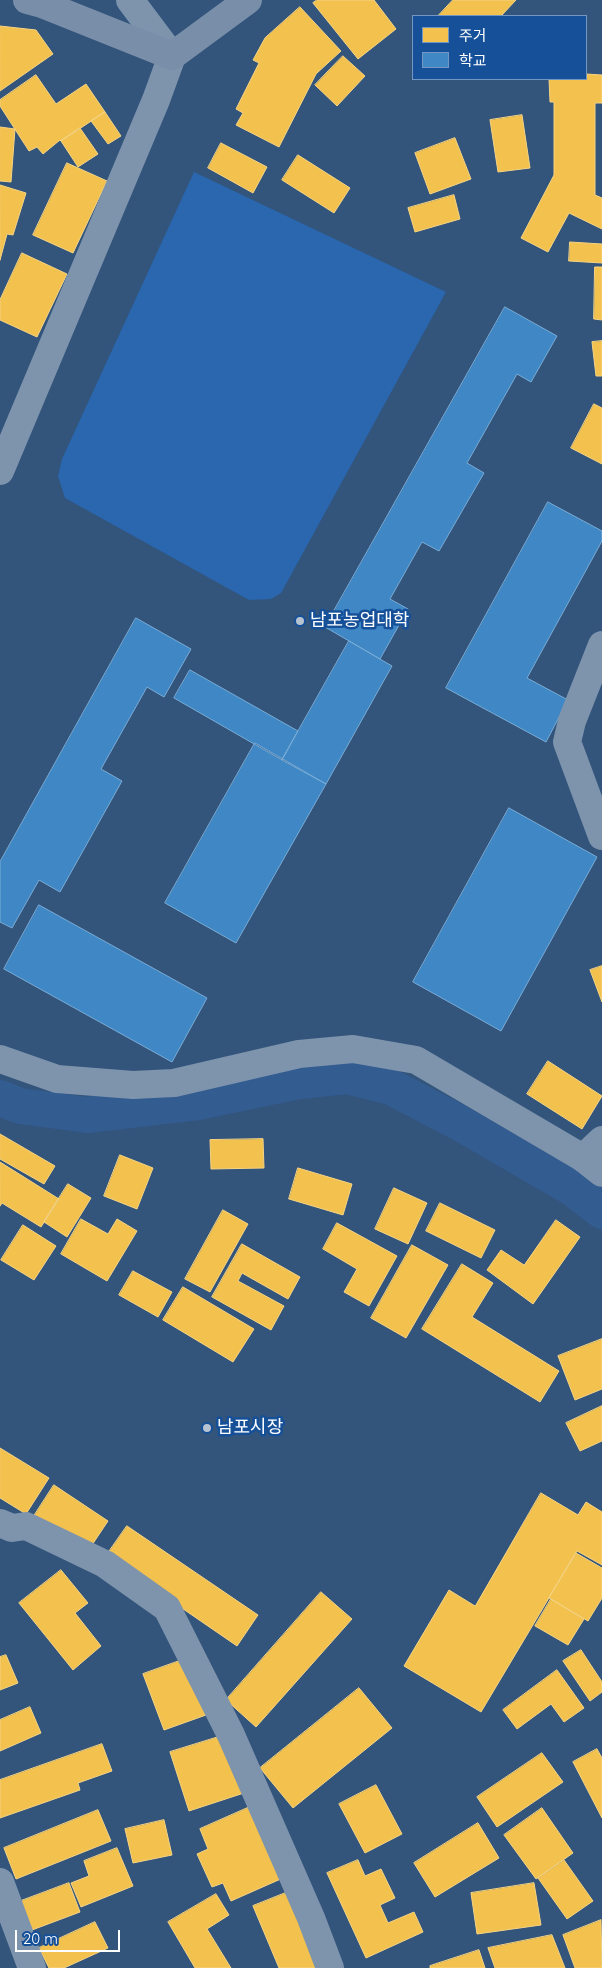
<!DOCTYPE html>
<html>
<head>
<meta charset="utf-8">
<style>
	body { margin:0 }
	#map { position:relative; width:602px; height:1968px; overflow:hidden; background:#33547b; font-family:Quicksand,"Noto Sans KR",sans-serif }
	canvas { display:block }
	.legend { position:absolute; left:412px; top:15px; width:175px; height:65px; box-sizing:border-box; background:#155099; border:1px solid #7396c2; margin:0; padding:6px 9px; list-style:none; font-size:15px; color:#fff }
	.legend li { display:flex; align-items:center; gap:10px; height:25px }
	.legend b { width:25px; border:1px solid #7396c2 }
	.scale { position:absolute; left:15px; top:1930px; width:105px; height:22px; box-sizing:border-box; border:2px solid #fff; border-top:0; padding-left:6px; font-size:15px; line-height:18px; white-space:nowrap; color:#fff; -webkit-text-stroke:4px #155099; paint-order:stroke }
</style>
</head>
<body>
<div id="map">
<canvas width="602" height="1968"></canvas>
<ul class="legend">
<li><b style="height:14px;background:#f2c14e"></b>주거</li>
<li><b style="height:14px;background:#3f88c5"></b>학교</li>
</ul>
<div class="scale">20 m</div>
</div>
<script>
const ctx = document.querySelector('canvas').getContext('2d');
ctx.lineJoin = 'round';
function fillPath(path, color) { ctx.fillStyle = color; ctx.fill(path, 'evenodd'); }
function strokePath(path, color, width, dash) { ctx.strokeStyle = color; ctx.lineWidth = width; ctx.lineCap = dash ? 'butt' : 'round'; ctx.setLineDash(dash || []); ctx.stroke(path); }
function drawText(font, color, halo, rows, align = 'center') {
  ctx.font = font + ' Quicksand,"Noto Sans KR",sans-serif'; ctx.lineWidth = 5; ctx.setLineDash([]); ctx.textBaseline = 'middle'; ctx.strokeStyle = halo; ctx.fillStyle = color; for (const [text, x, y, turn = 0] of rows) {
    ctx.save(); ctx.translate(x, y); ctx.rotate((+turn || 0) * Math.PI / 180); ctx.textAlign = isNaN(turn) ? turn : align; if (halo) ctx.strokeText(text, 0, 0); ctx.fillText(text, 0, 0); ctx.restore();
  }
}
fillPath(new Path2D(`
	M194,172L446,292L281,593L271,599L249,600L65,498L58,476L62,459Z`), '#2a67ae');
const homes = new Path2D(`
	M317,0H374L396,29L358,59L313,3Z
	M453,0H516L501,16H438Z
	M300,7L341,51L316,74L279,147L236,125L243,113L236,109L259,63L253,60L265,38Z
	M0,26L36,30L53,54L0,91Z
	M343,56L365,76L337,106L315,85Z
	M586,74L602,75V103H595V195L602,198V229L569,213L548,252L521,238L554,175V102H550L549,79H586Z
	M36,75L56,104L86,84L105,112L61,141L60,140L43,154L37,147L29,151L0,106V100Z
	M105,112L121,136L108,144L91,121Z
	M522,115L530,168L498,172L490,120Z
	M0,127L15,129L11,182L0,181Z
	M80,128L98,154L78,167L61,141Z
	M455,138L471,179L430,194L415,153Z
	M221,143L267,167L253,193L208,168Z
	M298,155L350,188L334,213L282,180Z
	M67,163L107,181L73,253L33,235Z
	M0,185L26,193L13,235L7,234L0,260Z
	M454,195L460,219L415,232L408,208Z
	M570,242L602,244V263L569,261Z
	M22,253L67,274L37,337L0,320V300Z
	M595,267H602V320L594,319Z
	M602,341V376H596L592,342Z
	M594,404L602,408V464L571,448Z
	M602,966V1002L590,970Z
	M548,1061L602,1096L582,1129L527,1094Z
	M0,1134L55,1166L44,1184L0,1159Z
	M263,1139L264,1168L211,1169L210,1140Z
	M120,1155L153,1168L137,1209L104,1196Z
	M0,1162L59,1199L41,1227L2,1203L0,1206Z
	M298,1168L352,1184L343,1215L289,1199Z
	M68,1184L91,1198L67,1237L44,1222Z
	M394,1188L427,1203L408,1244L375,1229Z
	M440,1203L495,1230L481,1258L426,1231Z
	M223,1210L248,1224L210,1292L185,1279Z
	M81,1219L108,1234L117,1219L137,1231L107,1281L61,1254Z
	M556,1220L580,1237L533,1304L487,1270L501,1250L524,1265Z
	M337,1223L397,1256L369,1306L344,1292L357,1269L323,1249Z
	M23,1225L56,1246L34,1280L1,1260Z
	M242,1244L300,1277L288,1299L242,1273L238,1281L284,1306L271,1330L212,1297Z
	M412,1245L448,1265L406,1338L371,1318Z
	M462,1264L493,1283L472,1317L559,1371L540,1402L422,1329Z
	M133,1271L172,1292L158,1317L119,1295Z
	M183,1287L254,1329L233,1362L163,1320Z
	M602,1339V1389L575,1400L558,1356Z
	M602,1406V1441L580,1451L566,1423Z
	M0,1448L49,1478L26,1514L0,1498Z
	M54,1485L108,1521L88,1551L34,1516Z
	M541,1493L578,1515L586,1502L602,1512V1565L577,1551L481,1712L404,1666L449,1590L475,1606Z
	M127,1526L258,1615L237,1646L106,1556Z
	M576,1553L602,1568V1598L588,1621L549,1598Z
	M61,1570L88,1603L75,1613L101,1646L73,1670L19,1603Z
	M321,1592L352,1619L256,1727L226,1700Z
	M551,1599L584,1619L568,1645L535,1626Z
	M581,1650L602,1682V1692L590,1701L563,1661Z
	M6,1655L18,1683L0,1690V1657Z
	M185,1659L206,1715L164,1730L143,1674Z
	M557,1670L584,1708L564,1722L551,1704L517,1729L503,1710Z
	M359,1688L392,1728L293,1808L260,1768Z
	M30,1707L41,1733L0,1751V1720Z
	M225,1735L244,1793L189,1811L170,1752Z
	M102,1744L112,1771L78,1783L80,1790L0,1818V1780Z
	M597,1749L602,1758V1818L573,1762Z
	M542,1753L563,1782L497,1827L477,1797Z
	M376,1785L402,1834L365,1853L339,1804Z
	M252,1806L283,1878L231,1901L223,1883L212,1887L197,1854L208,1849L200,1829Z
	M542,1808L573,1853L536,1879L504,1835Z
	M98,1810L111,1841L16,1879L4,1848Z
	M164,1820L172,1855L133,1863L125,1829Z
	M478,1823L499,1858L435,1897L414,1863Z
	M117,1848L133,1886L81,1907L71,1883L89,1876L84,1861Z
	M358,1860L365,1876L381,1869L395,1898L380,1905L388,1923L414,1912L423,1932L366,1958L327,1873Z
	M564,1860L593,1901L567,1919L538,1878Z
	M69,1883L80,1912L32,1930L21,1901Z
	M534,1883L541,1925L477,1934L471,1893Z
	M288,1892L320,1968H279L253,1906Z
	M216,1894L229,1915L207,1929L231,1968H195L168,1922Z
	M601,1920L602,1968H575L563,1935Z
	M95,1922L108,1948L64,1968H49L39,1948Z
	M552,1935L565,1968H495L488,1948Z
	M479,1950L485,1968H430V1966Z`);
fillPath(homes, '#f2c14e');
strokePath(homes, '#f6d483', 1);
const schools = new Path2D(`
	M505,307L557,336L531,382L517,374L467,463L484,473L439,551L422,542L390,599L408,609L380,659L325,627Z
	M548,502L602,531V541L527,678L568,700L546,742L446,688Z
	M136,618L191,649L164,697L147,687L101,769L122,781L60,892L39,880L12,928L0,922V862Z
	M349,641L392,666L326,784L282,760Z
	M190,670L298,731L282,760L174,698Z
	M255,743L326,784L236,943L165,903Z
	M509,808L597,857L501,1031L413,982Z
	M39,905L207,998L172,1062L4,969Z`);
fillPath(schools, '#3f88c5');
strokePath(schools, '#79acd6', 1);
strokePath(new Path2D(`
	M0,1098L20,1106L87,1115L199,1102L300,1081L347,1076L391,1087L458,1122L572,1188L602,1211`), '#335c90', 36);
strokePath(new Path2D(`
	M602,645L572,721L567,742L602,836
	M583,1158L602,1140
	M0,1523L12,1528L26,1526L105,1564L167,1608L231,1735L311,1918L330,1968
	M0,1882L32,1968`), '#7e94ad', 28);
strokePath(new Path2D(`
	M0,471L156,100L172,56L130,0
	M0,1059L57,1079L133,1085L174,1083L299,1054L353,1049L416,1060L583,1158L602,1173`), '#7e94ad', 28);
strokePath(new Path2D(`
	M27,0L42,4L172,56L248,0`), '#798fa9', 28);
for (const [x, y, r, color] of [
	[300,621,5,"#b8c3d1"],
	[207,1428,5,"#b8c3d1"]
]) { const dot = new Path2D(); dot.arc(x, y, r, 0, 2 * Math.PI); ctx.fillStyle = color; ctx.fill(dot); strokePath(dot, '#155099', 2); }
drawText('18px', '#fff', '#155099', [
	["남포농업대학",310,621],
	["남포시장",217,1428]
], 'left');
</script>
</body>
</html>
